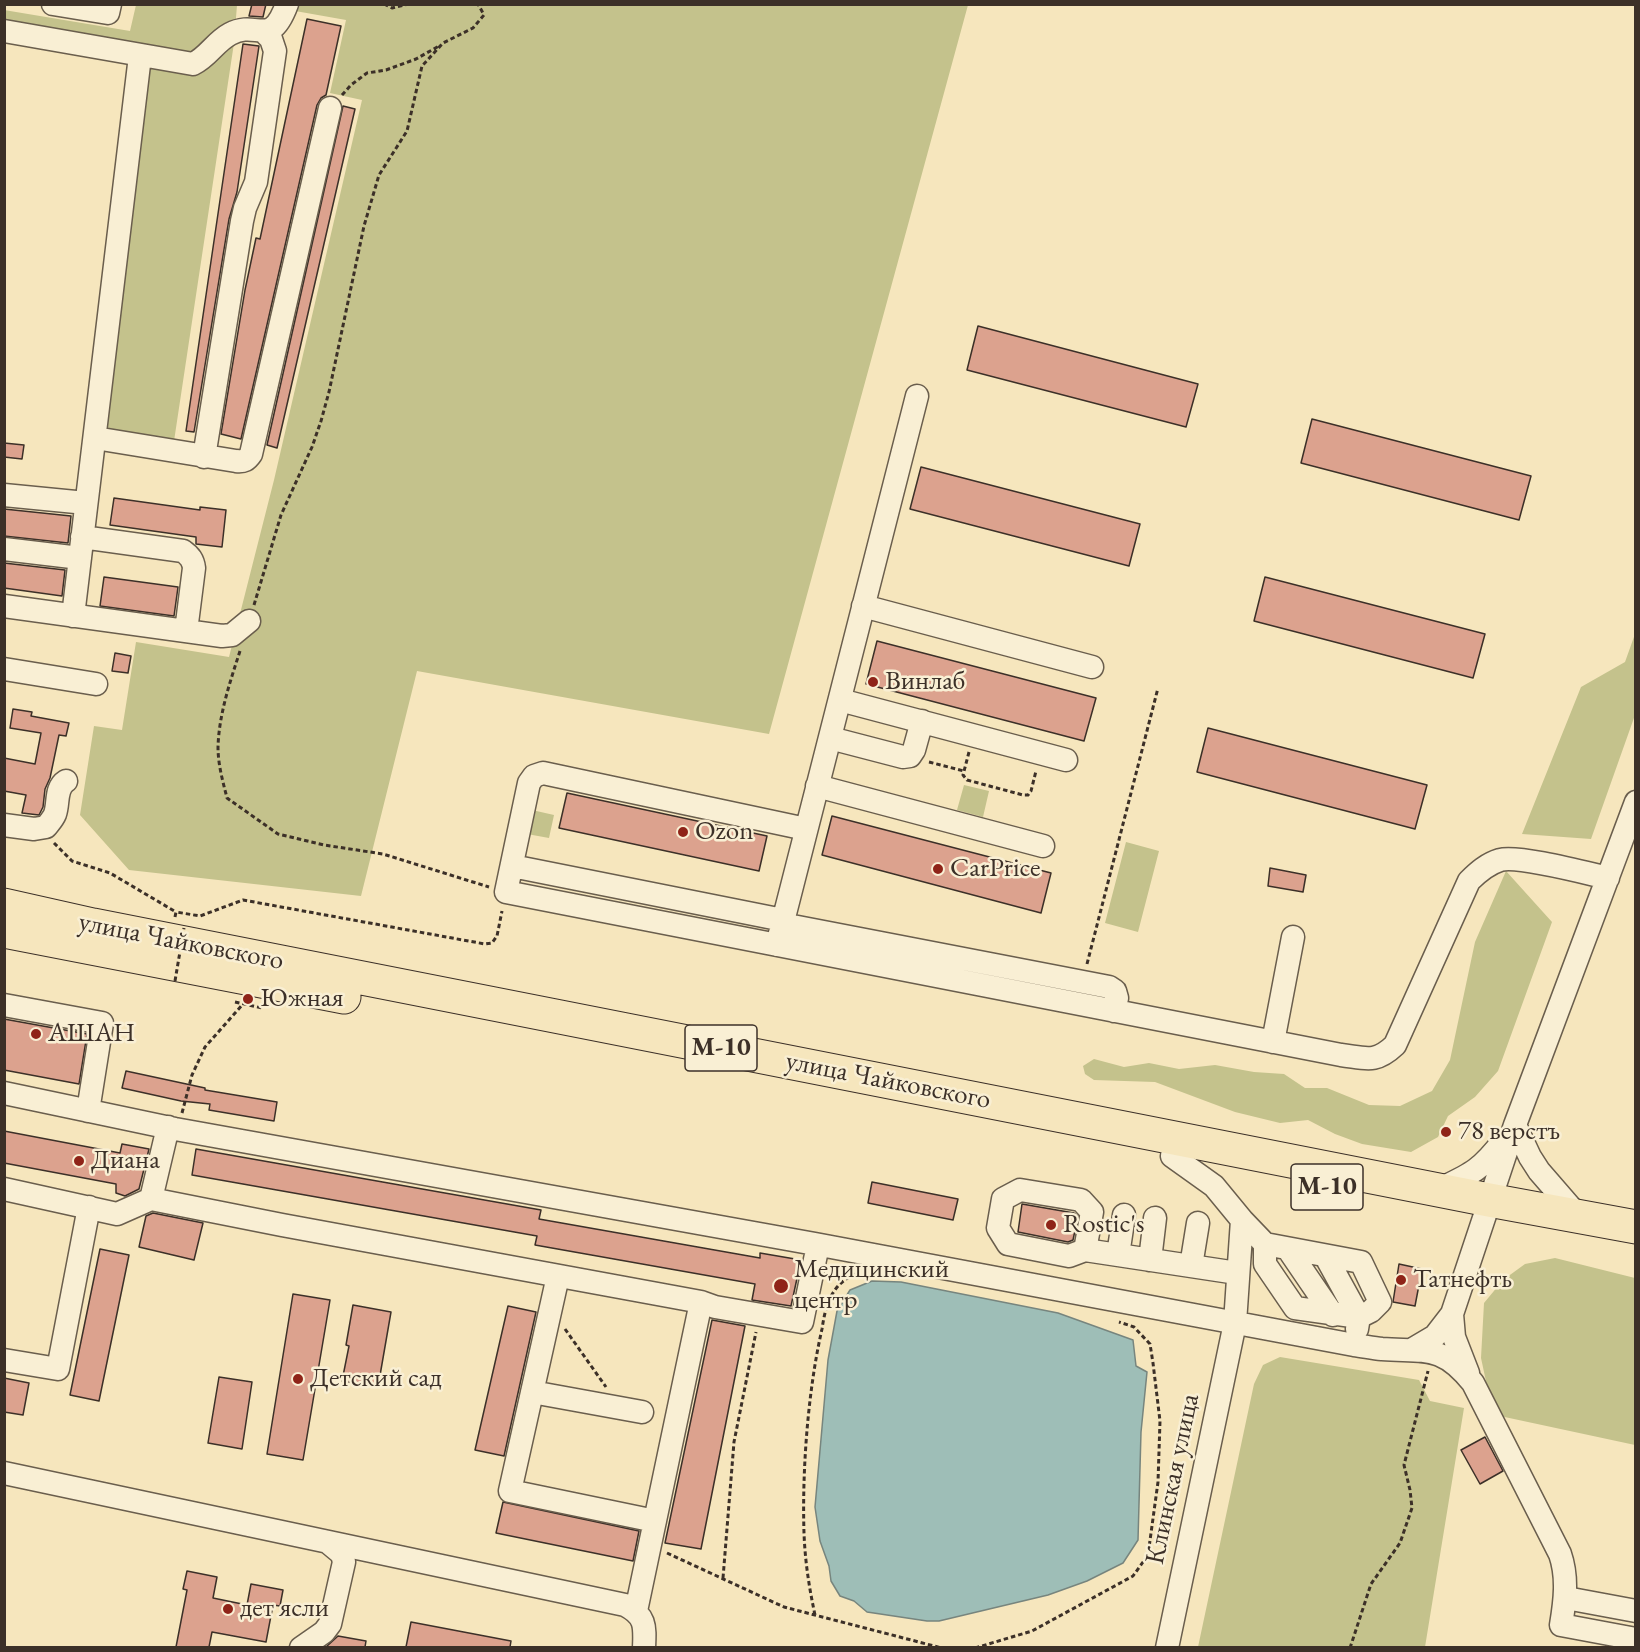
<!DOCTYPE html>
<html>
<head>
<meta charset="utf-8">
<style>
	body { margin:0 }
	#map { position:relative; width:1640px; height:1652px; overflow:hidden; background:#f6e6bd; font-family:"EB Garamond",serif }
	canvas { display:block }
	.frame { position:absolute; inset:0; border:6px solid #3c3028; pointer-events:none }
</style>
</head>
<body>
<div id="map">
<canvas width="1640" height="1652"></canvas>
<div class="frame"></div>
</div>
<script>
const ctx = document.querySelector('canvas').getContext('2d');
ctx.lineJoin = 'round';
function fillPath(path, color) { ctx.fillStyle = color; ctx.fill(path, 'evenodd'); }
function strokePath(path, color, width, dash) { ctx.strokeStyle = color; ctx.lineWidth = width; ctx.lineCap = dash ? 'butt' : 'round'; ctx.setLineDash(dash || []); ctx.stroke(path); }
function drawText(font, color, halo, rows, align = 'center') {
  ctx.font = font + ' "EB Garamond",serif'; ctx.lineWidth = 5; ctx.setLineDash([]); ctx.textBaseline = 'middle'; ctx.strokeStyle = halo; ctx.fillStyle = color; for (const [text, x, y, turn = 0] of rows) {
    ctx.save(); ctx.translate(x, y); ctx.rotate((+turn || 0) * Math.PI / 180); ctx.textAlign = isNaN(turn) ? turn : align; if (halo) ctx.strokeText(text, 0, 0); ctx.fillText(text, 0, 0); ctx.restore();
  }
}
fillPath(new Path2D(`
	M136,5H237L234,43L171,461L89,448L132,55L5,31L4,10L130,31Z
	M285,5H968L769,734L417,671L361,896L129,870L80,815L94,726L122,730L136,642L229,657L274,480L362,100L330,93L346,20L284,9Z
	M1635,634V715L1591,839L1522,834L1581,687L1625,662Z
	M964,785L989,791L983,817L957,810Z
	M532,810L554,815L549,838L527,834Z
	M1126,842L1159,851L1138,932L1105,923Z
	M1506,871L1552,922L1498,1071L1475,1097L1448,1116L1438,1137L1411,1152L1362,1144L1335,1134L1308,1120L1280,1123L1235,1112L1155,1082L1094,1080L1085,1074L1083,1066L1094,1059L1124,1067L1149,1063L1179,1069L1215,1065L1254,1072L1284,1074L1305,1088H1327L1369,1105L1400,1106L1432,1091L1450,1060L1475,942Z
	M1555,1258L1635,1278V1445L1500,1416L1487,1386L1481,1358L1484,1303L1503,1280L1525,1264Z
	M1280,1357L1419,1380L1430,1401L1464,1408L1425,1647H1198L1254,1384L1263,1365Z`), '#c4c28c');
const water = new Path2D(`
	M872,1281L901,1282L1058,1313L1133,1340L1136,1366L1147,1372L1141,1432L1138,1540L1123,1563L1087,1581L1048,1595L939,1621H927L867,1612L854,1601L840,1596L831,1581L829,1566L820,1541L815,1507L828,1360L837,1311L850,1290Z`);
fillPath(water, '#9ebeb7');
strokePath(water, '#77857e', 1.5);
const building = new Path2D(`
	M252,4H266L263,17L249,16Z
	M307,19L341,26L326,95L321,98L317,105L241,439L221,434L245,290L256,238L260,239Z
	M243,44L259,46L237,192L229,219L194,432L186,431Z
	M343,106L355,109L277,448L267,445Z
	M978,326L1198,384L1186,427L967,370Z
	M1312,419L1531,476L1519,520L1301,463Z
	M4,443L24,445L22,459L4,457Z
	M921,467L1140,524L1129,566L910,509Z
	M114,498L200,510V507L226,510L222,547L196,544V537L110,525Z
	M4,509L71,516L68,543L4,536Z
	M4,563L65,570L62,596L4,588Z
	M104,577L178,587L174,616L100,606Z
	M1265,577L1485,634L1473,678L1254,621Z
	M877,641L1096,698L1084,741L866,684Z
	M115,653L131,656L128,673L112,671Z
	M13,709L32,712L31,716L69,723L66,736L59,735L50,778L45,789L43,807L39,815L22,813L26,795L4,791V758L35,764L41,733L10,728Z
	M1208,728L1427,785L1415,829L1197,772Z
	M567,793L767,836L759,871L559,828Z
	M832,816L1051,873L1041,913L822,855Z
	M1270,868L1306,875L1303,892L1268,886Z
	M4,1019L87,1034L79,1084L4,1070Z
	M126,1071L205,1088V1090L277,1102L274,1121L209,1110L210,1104L181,1101L122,1088Z
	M4,1131L120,1153L122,1144L149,1149L139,1189L125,1196L116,1193V1184L4,1163Z
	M196,1149L541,1210L539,1219L760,1258V1253L801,1260L791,1306L752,1300L755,1284L535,1245L537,1236L192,1175Z
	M872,1182L958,1199L953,1220L868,1203Z
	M1022,1204L1074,1213L1078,1216L1073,1240L1068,1242L1018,1232Z
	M153,1213L203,1223L194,1260L139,1247L146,1216Z
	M100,1249L129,1255L99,1401L70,1395Z
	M1399,1264L1422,1269L1415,1306L1393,1302Z
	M293,1294L330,1300L303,1460L267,1454Z
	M353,1305L391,1312L378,1387L342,1381L349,1346L346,1345Z
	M508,1306L536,1312L504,1456L475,1450Z
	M712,1320L745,1326L701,1549L665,1543Z
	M219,1377L252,1382L242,1449L208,1443Z
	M4,1378L29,1383L23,1415L4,1412Z
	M1485,1437L1503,1471L1480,1484L1461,1450Z
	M503,1502L639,1531L633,1561L496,1533Z
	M187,1571L217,1577L213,1598L247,1605L251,1584L283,1590L280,1606L273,1605L266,1642L212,1632L209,1647H176L187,1590L183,1589Z
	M411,1622L511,1641L510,1647H406Z
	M338,1636L366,1641L365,1647H326Z`);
fillPath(building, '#dca28e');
strokePath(building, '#3c3028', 1.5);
const minor = new Path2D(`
	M53,4L108,13L110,4
	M4,31L193,64C208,57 215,42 230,34C258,19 270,50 287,4
	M95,438L236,461C244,462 247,460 251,454L330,108
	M204,457L242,221L245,208L256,182L275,51L271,39L264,32
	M4,495L86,503
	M82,537L183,551C190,556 193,560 194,568L186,631
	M4,549L80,558
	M4,606L222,636L232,635L249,621
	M863,606L1092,667
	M73,616L140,56
	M4,669L96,684
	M840,700L1066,760
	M830,738L903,757L910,756L914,750L922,721
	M817,786L1043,846
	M4,825L34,829L46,827C49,823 53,819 55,814C59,803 55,788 66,781
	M806,829L543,773L534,776L529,783L506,892L1341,1055C1366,1058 1375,1064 1395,1045L1469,881C1478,872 1487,864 1500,860C1518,855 1586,873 1608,878
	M512,866L783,920
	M782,924L1109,987L1115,991L1117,998L1114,1011
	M777,945L917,396
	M4,1005L102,1023L88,1111
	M1273,1042L1293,937
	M4,1093L175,1129L815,1244L1354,1345C1363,1346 1372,1348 1382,1349C1425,1352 1442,1344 1473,1383L1560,1554C1568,1577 1565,1601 1561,1625L1636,1639
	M1515,1125L1530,1157L1539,1171L1578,1216
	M4,1189L117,1214L151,1199L168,1127
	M1020,1190L1081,1200L1092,1212L1085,1250L1069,1256L1008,1244L998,1228L1003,1199Z
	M1438,1190C1471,1174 1480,1171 1503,1141
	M151,1199L282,1225L701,1302L636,1611
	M1242,1220L1265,1244V1264L1295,1308L1359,1317L1371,1311L1380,1302L1361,1262L1265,1244
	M1288,1249L1333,1315
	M1085,1250L1237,1273
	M1118,1255L1124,1215
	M1326,1257L1359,1317L1357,1329
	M1150,1260L1155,1218
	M1191,1266L1198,1223
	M558,1276L510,1491L655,1521
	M701,1302L715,1307L802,1322L818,1245
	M1452,1314L1454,1337L1468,1373
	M1413,1349L1435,1336L1452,1314L1515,1125L1636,802
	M4,1360L58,1369L89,1207
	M532,1392L642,1412
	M4,1473L625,1605C646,1616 645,1626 644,1648
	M1566,1598L1636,1611
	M301,1648L324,1632L330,1624L344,1562L342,1554L330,1544
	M1167,1648L1235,1323L1242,1220L1214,1186L1172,1156`);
const highway = new Path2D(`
	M4,905L93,925L1489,1200L1636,1227
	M4,931L344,997`);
strokePath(minor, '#6a5e4d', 25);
strokePath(highway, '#3c3028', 35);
strokePath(new Path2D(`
	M384,4L392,8L409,4
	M342,95L351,85L367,73L386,70L416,59L439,46
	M254,605L281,515L312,447L321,421L329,392L364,226L379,175L407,131L422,66L443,43L473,28L484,15L478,4
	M240,651C230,682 219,714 218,747C218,765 223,782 227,798L278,834L324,845L383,854L489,887
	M969,752L963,775L967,780L1023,795H1028L1031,791L1036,771
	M929,762L964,771
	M54,843L72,861L110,873L176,912
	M175,917L176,912L200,916L243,900L485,944L492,943L497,936L502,911
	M1087,964L1158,688
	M235,1002L262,1008
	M182,1113L192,1075L205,1047L243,1004
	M565,1329L606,1387
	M667,1553L784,1607L942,1648
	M723,1578L734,1442L756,1332
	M815,1615C809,1587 805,1561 804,1533C802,1470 808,1390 822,1329C824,1316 827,1300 835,1290C841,1281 850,1276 860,1272
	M975,1648L1032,1631L1133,1576L1148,1555L1158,1482L1160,1421L1153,1363L1150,1344L1134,1327L1119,1322
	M1350,1648L1371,1584L1400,1543L1412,1508L1410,1490L1404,1465L1428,1371`), '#3c3028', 3, [4.5, 3]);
strokePath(minor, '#f9efd4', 22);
strokePath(highway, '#f6e6bd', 33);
strokePath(new Path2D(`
	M175,981L184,928`), '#3c3028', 3, [4.5, 3]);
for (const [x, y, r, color] of [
	[873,682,6,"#8f2418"],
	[683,832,6,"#8f2418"],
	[938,869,6,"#8f2418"],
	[248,999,6,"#8f2418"],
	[36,1034,6,"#8f2418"],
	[1446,1132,6,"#8f2418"],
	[79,1161,6,"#8f2418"],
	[1051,1225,6,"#8f2418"],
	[1401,1280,6,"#8f2418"],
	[781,1286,8,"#8f2418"],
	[298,1379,6,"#8f2418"],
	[228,1609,6,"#8f2418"]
]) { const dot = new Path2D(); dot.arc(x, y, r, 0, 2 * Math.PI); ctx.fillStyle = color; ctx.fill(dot); strokePath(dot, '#f9efd4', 2); }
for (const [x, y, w] of [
	[721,1048,72],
	[1327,1187,72]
]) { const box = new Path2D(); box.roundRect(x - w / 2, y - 23, w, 46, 4.5); ctx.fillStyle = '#f9efd4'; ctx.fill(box); strokePath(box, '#3c3028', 1.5); }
drawText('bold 26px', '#3c3028', null, [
	["М-10",721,1048],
	["М-10",1327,1187]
]);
drawText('27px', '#3c3028', '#f9efd4', [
	["Винлаб",885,682],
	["Ozon",695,832],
	["CarPrice",950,869],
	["Южная",260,999],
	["AШАН",48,1034],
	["78 верстъ",1458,1132],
	["Диана",91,1161],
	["Rostic's",1063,1225],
	["Медицинский",794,1270],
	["центр",794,1301],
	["Татнефть",1413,1280],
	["Детский сад",310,1379],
	["дет ясли",240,1609]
], 'left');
drawText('27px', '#3c3028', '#f9efd4', [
	["улица Чайковского",181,942,11],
	["улица Чайковского",888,1081,11],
	["Клинская улица",1173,1479,-78]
]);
</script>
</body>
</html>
